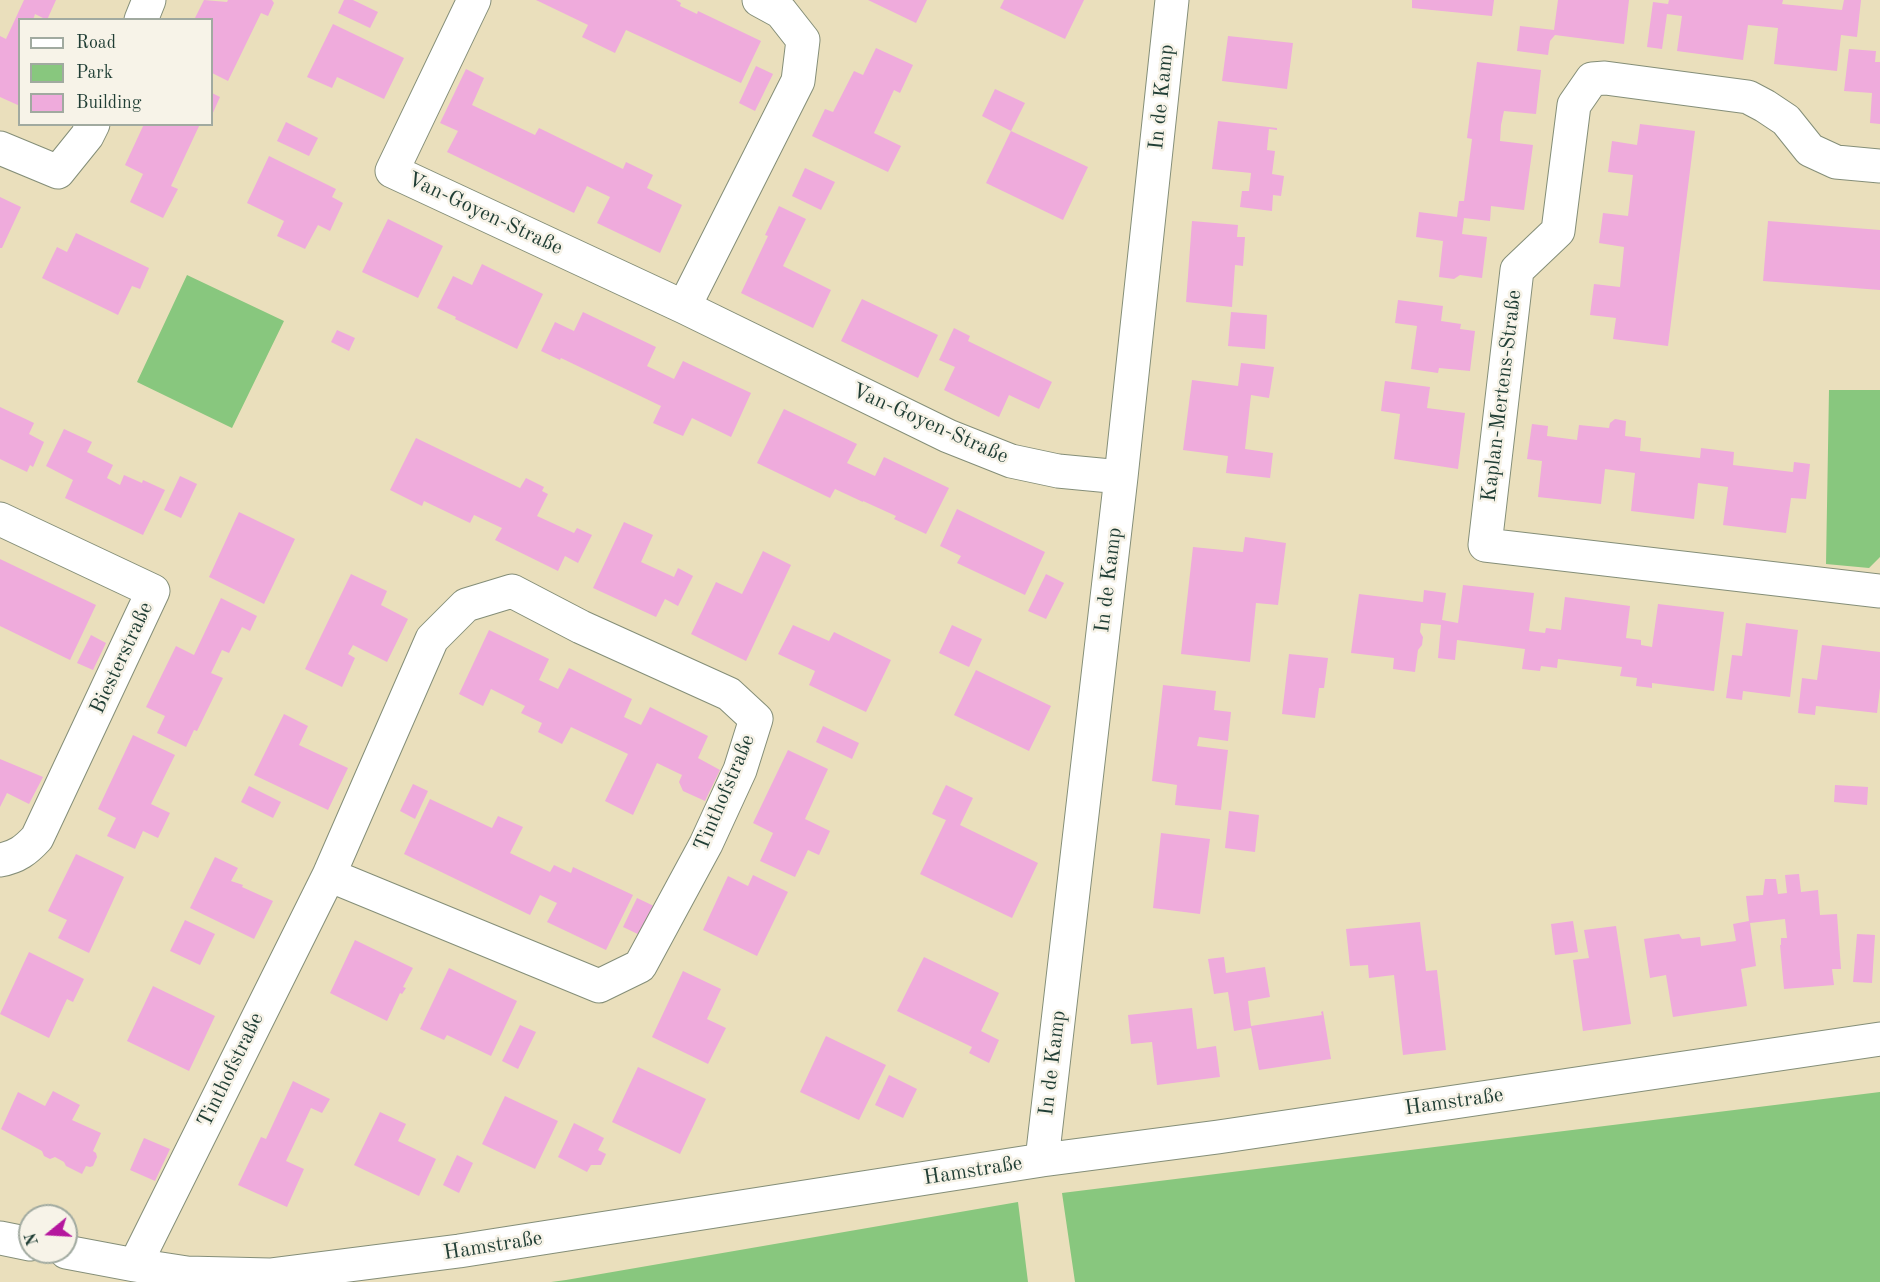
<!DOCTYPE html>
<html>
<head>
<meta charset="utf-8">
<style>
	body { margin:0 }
	#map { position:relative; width:1880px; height:1282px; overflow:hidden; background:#eadfbc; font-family:"Old Standard TT",serif }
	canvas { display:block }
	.legend { position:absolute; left:18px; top:18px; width:195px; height:108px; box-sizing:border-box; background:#f7f3e8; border:2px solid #a1aaa0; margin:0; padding:8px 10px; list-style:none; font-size:18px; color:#1f3d34 }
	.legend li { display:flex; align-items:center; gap:12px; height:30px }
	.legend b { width:30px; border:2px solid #a1aaa0 }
	.north { position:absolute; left:18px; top:1204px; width:60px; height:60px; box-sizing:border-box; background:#f7f3e8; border:2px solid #a1aaa0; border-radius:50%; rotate:252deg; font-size:16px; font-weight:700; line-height:24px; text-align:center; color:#1f3d34 }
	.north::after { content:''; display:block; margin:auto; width:21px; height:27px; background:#b5179e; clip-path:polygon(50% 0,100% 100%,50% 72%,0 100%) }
</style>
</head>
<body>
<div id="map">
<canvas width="1880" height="1282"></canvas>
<ul class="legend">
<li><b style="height:8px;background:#fff"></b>Road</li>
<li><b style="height:16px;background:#88c77e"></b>Park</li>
<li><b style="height:16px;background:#efabdc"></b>Building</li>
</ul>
<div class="north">N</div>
</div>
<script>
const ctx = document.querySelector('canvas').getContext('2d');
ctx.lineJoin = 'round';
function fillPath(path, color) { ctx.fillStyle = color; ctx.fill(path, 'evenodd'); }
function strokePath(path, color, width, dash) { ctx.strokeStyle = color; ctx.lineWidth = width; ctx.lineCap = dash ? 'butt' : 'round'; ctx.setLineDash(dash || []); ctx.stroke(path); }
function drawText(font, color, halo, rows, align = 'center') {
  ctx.font = font + ' "Old Standard TT",serif'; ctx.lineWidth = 5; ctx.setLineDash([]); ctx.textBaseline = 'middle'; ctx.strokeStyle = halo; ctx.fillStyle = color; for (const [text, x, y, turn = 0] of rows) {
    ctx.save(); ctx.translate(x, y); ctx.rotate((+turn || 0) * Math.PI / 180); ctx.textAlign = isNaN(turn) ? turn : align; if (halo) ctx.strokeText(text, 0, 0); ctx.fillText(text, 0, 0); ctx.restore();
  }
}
fillPath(new Path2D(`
	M187,275L284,321L232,428L137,382Z
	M1829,390H1880V557L1869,568L1826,564Z
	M1880,1092V1282H1075L1062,1193Z
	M1018,1202L1028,1282H551L566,1280Z`), '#88c77e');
fillPath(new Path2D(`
	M24,0H56L47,20L35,14L33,20H20V106L0,97V36L6,39Z
	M204,0L227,2L228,0H272L274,3L268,16L261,13L228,81L212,73V20H194Z
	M344,0H353L378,12L370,28L338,13Z
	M536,0H676L681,3L680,6L697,14L698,11L761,41L741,83L626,30L615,53L582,37L588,25Z
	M868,0H927L916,23Z
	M1004,0H1084L1065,39L1000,8Z
	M1412,0H1494L1492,16L1412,8Z
	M1558,0H1629L1624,44L1555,35L1550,41L1548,55L1517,51L1520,26L1554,30Z
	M1669,0H1783L1782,4L1842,10L1844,0H1861L1857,37L1841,35L1837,71L1774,64L1778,28L1748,25L1743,60L1677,51L1682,16L1667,14L1662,49L1647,47L1653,2L1668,4Z
	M333,24L404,58L384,99L337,77L332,88L307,77Z
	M1228,36L1293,43L1287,89L1222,81Z
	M876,48L913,65L900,93L894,90L874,133L901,146L888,172L812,136L825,109L833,112L854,71L863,75Z
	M1849,49L1876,51L1875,62H1880V124L1870,123L1872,93L1844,91Z
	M1477,62L1541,70L1536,114L1504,111L1501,125L1500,141L1533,145L1524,210L1491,206L1490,221L1464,218L1462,234L1487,237L1482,278L1460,275L1454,279L1439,277L1443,241L1416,237L1419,212L1457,217L1459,201H1464L1472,139L1467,138Z
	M756,66L773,74L755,111L739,103Z
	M466,69L484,78L472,105L535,135L539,128L623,169L626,162L653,175L647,188L682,205L660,253L597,223L610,197L587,186L574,213L447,152L458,131L440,123Z
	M995,89L1025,103L1011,131L982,116Z
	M212,93L220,97L212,115Z
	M1218,121L1277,128V130L1269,129L1267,150L1275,151L1272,174L1284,176L1281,196L1273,195L1272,211L1240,207L1242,191H1249L1251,173L1212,169Z
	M286,122L318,138L309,156L277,141Z
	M144,124H200L171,186L178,189L163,218L130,202L143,174L125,165Z
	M1640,124L1695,131L1668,346L1613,339L1616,318L1590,315L1594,284L1620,287L1624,247L1599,243L1603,213L1628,216L1633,175L1608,172L1612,141L1637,145Z
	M1011,131L1088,167L1063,220L986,183Z
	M269,156L336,189L332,197L343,203L330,231L318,225L305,249L277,236L284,221L247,203Z
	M805,168L835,182L821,210L792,196Z
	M0,197L21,207L2,248H0Z
	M779,206L806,219L783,266L831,290L813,328L741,293L768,236L765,235Z
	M388,219L443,246L418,298L362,272Z
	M1192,221L1238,225L1237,237H1245L1243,266L1235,265L1232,307L1186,302Z
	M1768,221L1880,230V290L1763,281Z
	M76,233L149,268L140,289L132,286L118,315L42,278L57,247L67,252Z
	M482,264L543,294L517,349L455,319L456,317L437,308L453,276L472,285Z
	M862,299L938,335L918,378L841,341Z
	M1398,300L1443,306L1441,321L1461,324L1460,329L1475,331L1470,371L1439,368L1438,373L1411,369L1417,326L1395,323Z
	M583,312L656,347L647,366L674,379L683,361L751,393L731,437L692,418L683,436L653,423L661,406L561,358L560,360L541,351L555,322L574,331Z
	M1231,312L1267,315L1265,349L1228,346Z
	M954,328L970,336L968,341L1052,382L1039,409L1009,395L999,417L944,390L955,367L939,360Z
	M337,330L355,338L349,351L331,342Z
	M1241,363L1274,367L1269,398L1251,395L1245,449L1273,453L1270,478L1226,473L1228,456L1183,450L1192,380L1238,386Z
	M1385,381L1430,387L1427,408L1465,413L1458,469L1394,459L1400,414L1381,411Z
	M0,407L34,423L29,434L44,442L33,467L30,465L27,472L0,459Z
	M784,409L857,444L847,463L875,476L884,457L949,488L926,534L894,519L896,516L863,501V502L835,489L830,498L757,463Z
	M1615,419L1626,421L1625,436L1641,438L1640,451L1700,458L1701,448L1734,452L1733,465L1793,472L1794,462L1810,464L1806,499L1791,498L1786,533L1723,525L1728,487L1698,483L1694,519L1631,511L1635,473L1605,469L1601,504L1538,497L1542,461L1527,459L1532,424L1548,426L1547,436L1577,440L1579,425L1609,428L1610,423Z
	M64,429L92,442L87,452L113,465L107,478L120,485L124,475L142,483L143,480L165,490L143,535L65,498L73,480L46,466Z
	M416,438L520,488L526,478L544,487L542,491L548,494L537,516L574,533L577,528L592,535L578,563L565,556L558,571L495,540L502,528L474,515L470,523L424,501L422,506L390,490Z
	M180,476L197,484L181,518L164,510Z
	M957,509L1045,552L1025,595L957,563L961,556L940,546Z
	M239,512L295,539L264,604L209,577Z
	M624,522L653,535L641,562L674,577L678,568L693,576L678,606L665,599L656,617L593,588Z
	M1245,537L1286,543L1278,605L1256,603L1250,662L1181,654L1193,547L1243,552Z
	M763,551L791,565L746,661L691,634L716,582L742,594Z
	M0,559L96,605L70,660L0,626Z
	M351,574L387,591L381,605L408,619L387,662L353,645L348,654L355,658L342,687L305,669Z
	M1046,574L1064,583L1046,619L1028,611Z
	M1463,585L1534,593L1529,631L1545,633L1546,628L1561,630L1565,597L1630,606L1626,638L1641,640V645L1652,647L1658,604L1724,612L1714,691L1652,683V688L1636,686L1637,678L1620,676L1622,667L1558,659L1557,668L1541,666L1540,671L1522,669L1525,649L1457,640L1455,660L1438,658L1441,625L1421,623L1420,632L1423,637L1422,645L1418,650L1415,672L1393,669L1394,658L1351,653L1359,594L1423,602L1424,590L1446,593L1442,620L1458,623Z
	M221,598L257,616L250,631L242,627L229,653L222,650L211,673L223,678L197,731L194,730L186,747L157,733L165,716L146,707L176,646L194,655Z
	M1746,623L1798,630L1790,697L1743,691L1742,700L1726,698L1732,655L1742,656Z
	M793,625L829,641L834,632L891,660L866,712L809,685L815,671L778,654Z
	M952,625L982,639L969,667L939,653Z
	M489,630L549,659L539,680L558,689L569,668L632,699L624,717L641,725L650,707L708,736L698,758L720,770L705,801L683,791L679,782L682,775L657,763L633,815L605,801L628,754L571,727L562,744L538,732L542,723L521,713L525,706L491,689L483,706L459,694Z
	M91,635L106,643L93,670L77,663Z
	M1822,645L1880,652V688L1877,713L1816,706L1815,715L1798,713L1802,678L1817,680Z
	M1289,654L1328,658L1324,688H1319L1315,718L1282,714Z
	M976,670L1051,706L1029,751L954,715Z
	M1163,685L1216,691L1214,710L1231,712L1228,741L1199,737L1197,746L1228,750L1221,810L1175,805L1177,785L1152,781Z
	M284,714L308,726L299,745L348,768L328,810L254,775Z
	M823,726L859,743L852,759L816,742Z
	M133,735L175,755L151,804L170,813L158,838L143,831L135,849L107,836L116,818L98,809Z
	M788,750L828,769L805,819L830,831L819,855L808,850L795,877L760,861L773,833L753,823Z
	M0,759L43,777L29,804L7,793L0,807Z
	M413,784L428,791L415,819L400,811Z
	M946,785L973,798L960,825L1038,863L1012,918L920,874L946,820L932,814Z
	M1835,785L1868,787L1867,805L1834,802Z
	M249,786L281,802L273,818L241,802Z
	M430,799L492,828L498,816L523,827L510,853L550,872L554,865L571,873L573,867L633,895L606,950L547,922L557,903L540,895L530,915L404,854Z
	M1229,811L1259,815L1255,852L1225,848Z
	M1161,833L1210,839L1200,914L1153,908Z
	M76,854L124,877L89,953L58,938L67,920L48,911Z
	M215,857L238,868L231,881L243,885L242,887L273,901L254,939L190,908Z
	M1799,874L1801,892L1818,890L1820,915L1837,914L1841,969H1832L1834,985L1784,989L1780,945H1781V938H1787L1785,919L1750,923L1756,966L1741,969L1747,1006L1673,1017L1666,975L1650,978L1644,939L1679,934L1682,939L1700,937L1701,946L1736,941L1733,924L1749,921L1746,896L1763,895L1765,879H1776L1778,894L1787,893L1785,875Z
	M753,875L788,892L757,956L703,930L728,876L748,886Z
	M637,898L656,907L642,936L623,927Z
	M185,920L215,934L200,965L170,951Z
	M1573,921L1578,952L1555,955L1551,924Z
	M1420,922L1426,971L1437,970L1446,1050L1403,1055L1394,975L1369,978L1368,965L1350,966L1346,929Z
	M1616,926L1631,1024L1583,1031L1573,960L1589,958L1584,930Z
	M1857,934L1875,935L1872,983L1853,982Z
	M355,940L413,968L403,987L406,988L402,994L400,993L387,1021L330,993Z
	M29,952L84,979L73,1002L67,999L49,1038L0,1014Z
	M924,957L999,993L981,1031L999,1040L989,1063L969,1053L972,1047L897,1011Z
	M1224,957L1226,973L1265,967L1270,997L1248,1001L1251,1026L1322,1015L1321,1012L1323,1011L1331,1059L1259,1070L1251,1028L1234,1031L1228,992L1214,994L1208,959Z
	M449,968L517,1001L491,1056L447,1035L444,1040L420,1029Z
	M683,971L721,989L707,1019L726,1028L708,1064L652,1037Z
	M153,986L215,1016L189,1071L127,1041Z
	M1192,1008L1197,1049L1216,1046L1220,1077L1157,1085L1152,1042L1131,1044L1128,1015Z
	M520,1025L536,1032L518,1069L502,1061Z
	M826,1036L886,1065L859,1120L800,1092Z
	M638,1067L706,1099L680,1154L612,1122Z
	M889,1075L917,1089L903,1118L875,1105Z
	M293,1081L330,1099L322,1113L311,1108L286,1161L304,1169L287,1207L238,1185L261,1137L266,1139Z
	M53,1091L80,1105L72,1120L101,1133L93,1151L96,1153L97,1157L93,1166L90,1167L86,1166L82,1174L66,1166L64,1162L55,1157L50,1159L44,1156L42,1151L1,1129L18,1092L45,1106Z
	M505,1096L558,1121L535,1169L482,1144Z
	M380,1112L406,1124L398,1141L436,1159L419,1196L354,1165Z
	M574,1123L604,1138L598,1150L606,1154L601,1165H591L587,1172L558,1157Z
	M144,1138L170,1149L155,1181L130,1170Z
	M457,1155L473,1163L459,1193L443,1185Z`), '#efabdc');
const minor = new Path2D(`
	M474,0L392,171L684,307L948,436L1011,461L1058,471L1121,477
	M141,20L149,0
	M0,148L58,172L87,136L93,124
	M1880,166L1836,162L1810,150L1786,120L1765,106L1748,97L1605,78L1592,79L1574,105L1558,231L1517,270L1485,545L1880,591
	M684,307L798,81L803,40L781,12L759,0
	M0,519L153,591L37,838C26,850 17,857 0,860
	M1042,1160L1121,477L1172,0
	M0,1238L30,1244
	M66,1252L135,1265L187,1273L270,1275L459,1251L1042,1160L1218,1137L1880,1039
	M135,1265L329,875L432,639L466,605L512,591L581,627L729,694L756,719L740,770L706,844L640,966L599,986L329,875`);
strokePath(minor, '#848e78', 35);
strokePath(minor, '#fff', 33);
drawText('21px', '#1f3d34', '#f7f3e8', [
	["In de Kamp",1162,97,-84],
	["Van-Goyen-Straße",485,214,25],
	["Kaplan-Mertens-Straße",1502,396,-83],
	["Van-Goyen-Straße",930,424,24],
	["In de Kamp",1109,580,-83],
	["Biesterstraße",122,658,-65],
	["Tinthofstraße",725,793,-67],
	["In de Kamp",1053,1063,-83],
	["Tinthofstraße",231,1070,-64],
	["Hamstraße",1454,1102,-8],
	["Hamstraße",973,1171,-9],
	["Hamstraße",493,1246,-9]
]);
</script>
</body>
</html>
